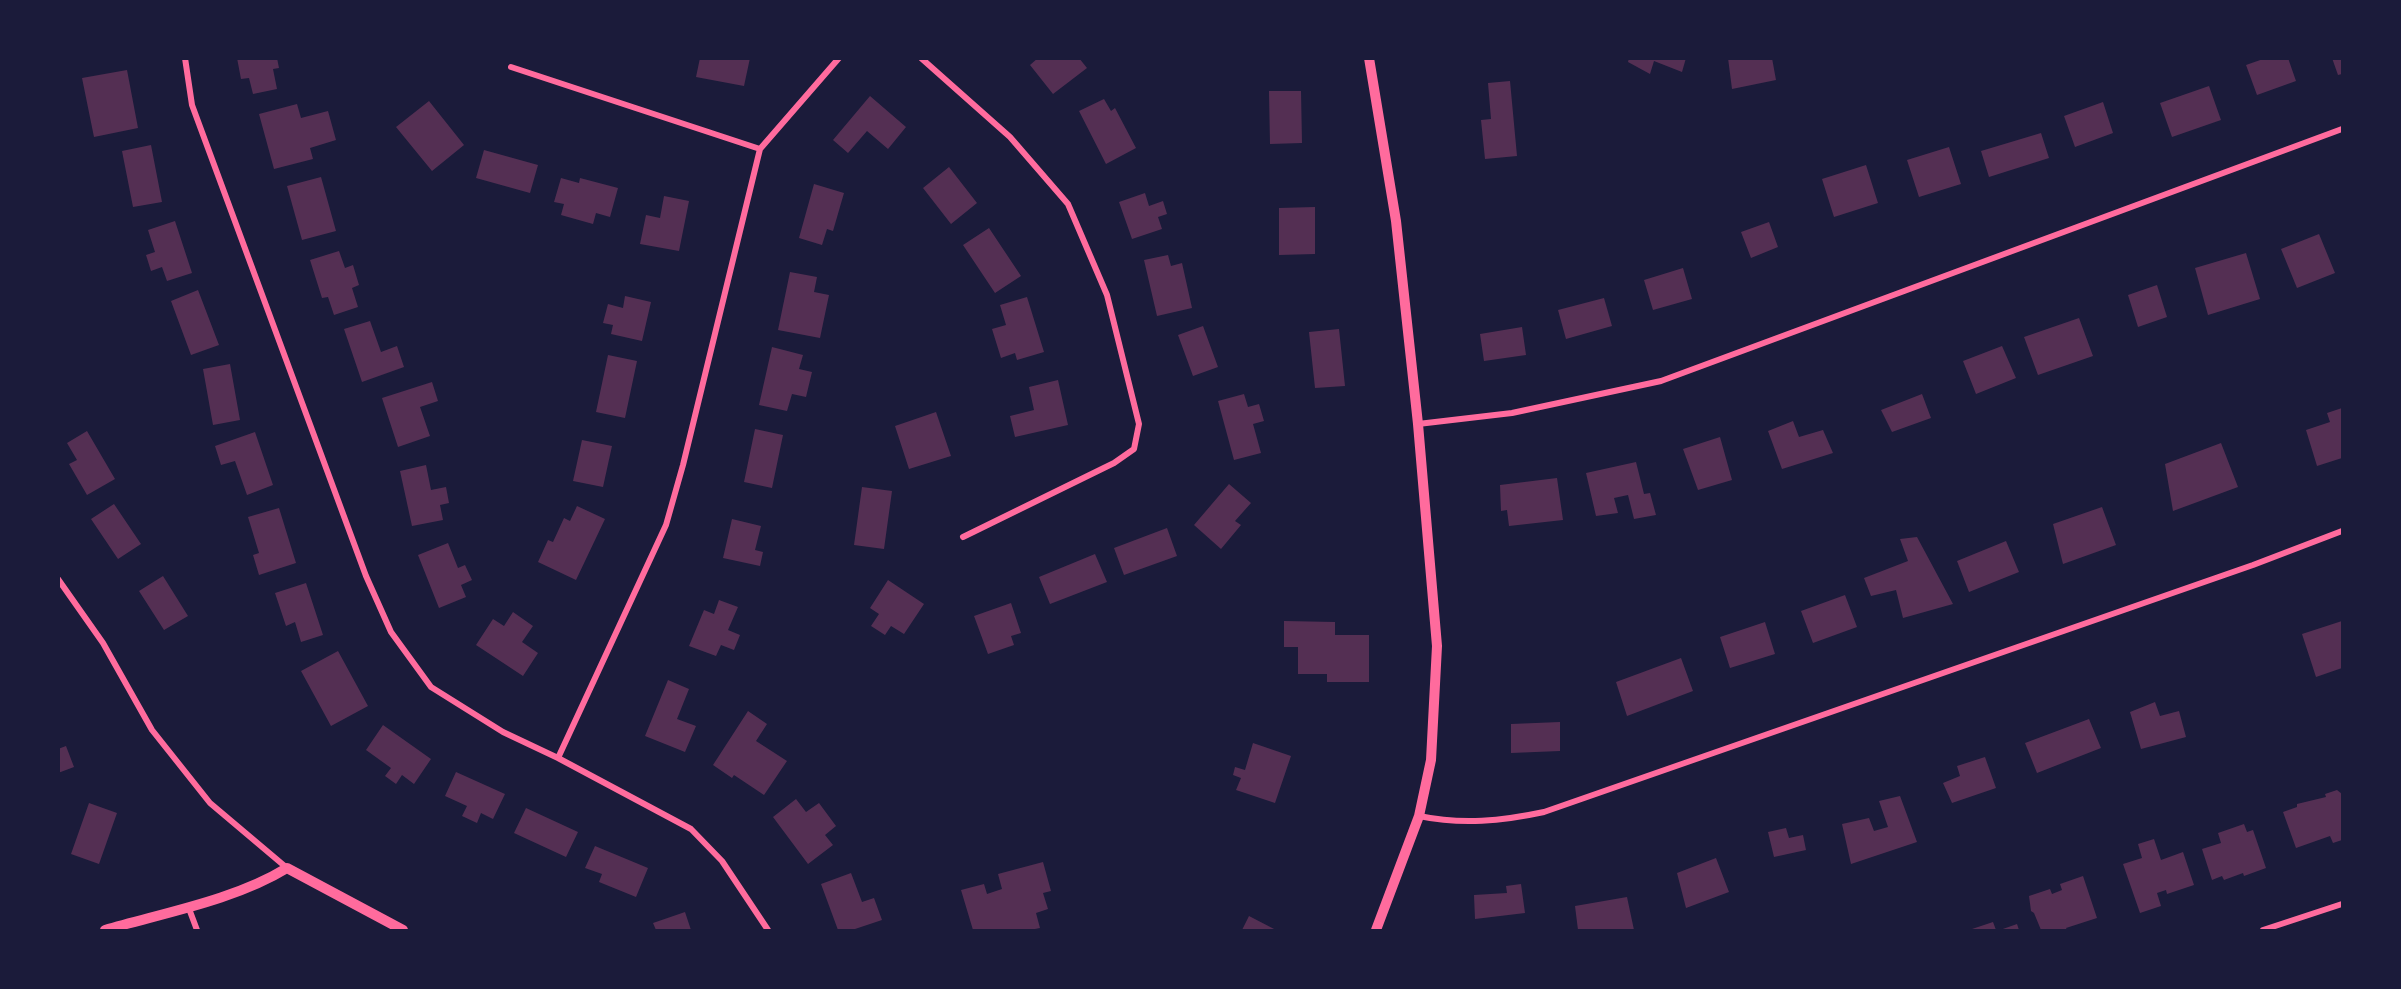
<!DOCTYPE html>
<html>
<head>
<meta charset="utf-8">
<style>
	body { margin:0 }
	#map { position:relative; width:2401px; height:989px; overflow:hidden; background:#1b1b3a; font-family:"Archivo Narrow",sans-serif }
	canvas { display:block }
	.frame { position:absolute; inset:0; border:60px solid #1b1b3a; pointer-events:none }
</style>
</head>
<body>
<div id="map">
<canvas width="2401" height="989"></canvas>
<div class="frame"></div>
</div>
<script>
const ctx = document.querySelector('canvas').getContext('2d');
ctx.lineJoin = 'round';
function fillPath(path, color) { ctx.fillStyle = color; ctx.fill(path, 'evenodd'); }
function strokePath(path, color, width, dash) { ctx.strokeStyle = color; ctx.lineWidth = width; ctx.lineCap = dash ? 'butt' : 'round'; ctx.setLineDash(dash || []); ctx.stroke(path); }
fillPath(new Path2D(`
	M237,58H277L279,68L273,69L277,89L253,94L249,78L241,79Z
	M700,58H750L744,86L696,77Z
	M1038,58H1079L1087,68L1053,94L1030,65Z
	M1629,58H1686L1682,72L1654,61L1650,74L1628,62Z
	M1728,58H1772L1776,80L1732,89Z
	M2266,58H2288L2296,81L2257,95L2246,65Z
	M2332,58H2342V74L2338,75Z
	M127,70L138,128L94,137L82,78Z
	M1510,81L1517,156L1485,159L1481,120L1491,119L1488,83Z
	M2209,86L2221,120L2172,137L2160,103Z
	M1269,91H1301L1302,143L1270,144Z
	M870,96L906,127L888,149L867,131L848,153L833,140Z
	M1104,99L1111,111L1115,108L1136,148L1106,164L1079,111Z
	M429,101L464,145L432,171L396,127Z
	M2103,102L2113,133L2075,147L2064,116Z
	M297,104L301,118L328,111L336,140L310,148L313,159L274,169L259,114Z
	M2041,133L2049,158L1989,177L1981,151Z
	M151,145L162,202L133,207L122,151Z
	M1949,147L1961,184L1919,197L1907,160Z
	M484,150L538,165L530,193L476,178Z
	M1866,165L1878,203L1834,217L1822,179Z
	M949,167L977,203L951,224L923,188Z
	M321,177L336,231L302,240L287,186Z
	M561,178L579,183L580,178L618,188L610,217L596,213L593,224L561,215L564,204L554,202Z
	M814,184L844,193L833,231L827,229L822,245L799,238Z
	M1145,193L1149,206L1163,201L1167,214L1158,217L1162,229L1132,239L1119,202Z
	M664,196L689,201L679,251L640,244L646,215L660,218Z
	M1315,207V254L1279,255V208Z
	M175,221L192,273L167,281L162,267L151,271L146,255L155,252L148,230Z
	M1769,222L1778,247L1751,258L1741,232Z
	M989,228L1021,276L995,293L963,245Z
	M2319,234L2335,273L2297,288L2281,249Z
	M339,251L345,268L353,265L359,285L352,288L358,307L334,315L328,297L322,298L310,260Z
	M2246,253L2260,299L2208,315L2195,268Z
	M1168,255L1171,266L1182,263L1192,308L1157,316L1144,260Z
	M1683,268L1692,299L1653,310L1644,280Z
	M790,272L817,277L814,292L829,295L820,338L778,330Z
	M2157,285L2167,317L2138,327L2128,295Z
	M198,290L219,345L191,355L171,301Z
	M625,296L651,302L642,341L611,334L613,325L603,323L608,304L623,308Z
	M1027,297L1044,352L1017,360L1015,353L1001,358L992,329L1006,325L1000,305Z
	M1604,298L1612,326L1566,339L1558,310Z
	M2079,318L2093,356L2038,375L2024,337Z
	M370,321L381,352L397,346L404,367L362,382L344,329Z
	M1203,326L1218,367L1193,376L1178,335Z
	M1522,327L1526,355L1484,361L1480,334Z
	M1339,329L1345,386L1315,388L1309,332Z
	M2002,346L2016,378L1976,394L1963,361Z
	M772,347L803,355L799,369L812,372L806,397L792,394L787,411L759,405Z
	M608,355L637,361L625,418L596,412Z
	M230,364L240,420L213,425L203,369Z
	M1058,380L1068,425L1015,437L1010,416L1034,410L1029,387Z
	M432,382L438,401L420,407L430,436L398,447L382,398Z
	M1244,394L1248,407L1259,404L1264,421L1253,424L1261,453L1234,460L1218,401Z
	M1922,394L1931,418L1892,432L1881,410Z
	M2342,408V458L2317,466L2306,430L2330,422L2327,413Z
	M936,412L951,456L909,469L895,426Z
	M1793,421L1799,437L1823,430L1833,453L1782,469L1768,431Z
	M755,429L783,435L772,488L744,482Z
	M87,431L115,479L87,495L69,464L77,460L67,443Z
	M255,432L273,485L247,495L235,461L221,465L215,446Z
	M1720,437L1732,480L1698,490L1683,449Z
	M582,440L612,446L603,487L573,481Z
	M2221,443L2238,487L2173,511L2165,464Z
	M1636,462L1644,494L1650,493L1656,515L1634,519L1628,495L1614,498L1618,513L1596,516L1586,473Z
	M426,465L431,490L446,487L449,503L440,505L443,520L412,526L400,471Z
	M1557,478L1563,520L1509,526L1507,510L1501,511L1500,485Z
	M1229,484L1251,503L1235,521L1241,525L1221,549L1194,525Z
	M862,487L892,491L884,549L854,545Z
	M114,504L141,544L118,559L91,519Z
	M577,506L605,519L576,580L538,562L548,540L553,542L564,518L570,521Z
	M2102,507L2116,545L2063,564L2053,524Z
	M279,508L296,563L259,575L253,555L259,553L248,517Z
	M732,519L761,526L755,550L763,552L760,566L723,558Z
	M1167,528L1177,556L1124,575L1114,548Z
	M1917,537L1953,604L1903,618L1896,590L1871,596L1864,578L1908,561L1900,539Z
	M2006,541L2019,572L1969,592L1957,561Z
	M448,543L458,568L465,565L472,580L461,585L466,597L439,608L418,555Z
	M1095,554L1107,582L1050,604L1039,577Z
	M163,576L188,616L164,630L139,591Z
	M888,580L924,604L904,634L891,626L885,635L871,626L879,614L870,608Z
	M306,583L323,635L301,642L295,622L286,626L275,593Z
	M1845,595L1857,627L1813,643L1801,611Z
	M719,600L738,607L728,630L740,635L734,650L721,645L716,656L689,646L704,610L714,614Z
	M1011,603L1021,633L1011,636L1014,645L988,654L974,616Z
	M513,612L533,626L522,642L538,653L523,676L476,645L493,619L504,626Z
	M1284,621L1335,622V635H1369V682H1327V674H1298V647H1284Z
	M2342,621V668L2316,677L2302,634Z
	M1765,622L1775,654L1730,668L1720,637Z
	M338,651L368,706L331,726L301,671Z
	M1681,658L1693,691L1627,716L1616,682Z
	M668,680L689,689L677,719L696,726L685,752L645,736Z
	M2155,702L2160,716L2179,711L2186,737L2141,749L2130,712Z
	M748,711L767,724L756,741L787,761L764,795L734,775L732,778L713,765Z
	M2089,719L2101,748L2037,773L2025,743Z
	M1560,722V751L1511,753V724Z
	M383,725L431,759L414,784L402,775L396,784L385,776L391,768L366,750Z
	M1253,743L1291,756L1275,803L1236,790L1241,778L1233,775L1235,767L1245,770Z
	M66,746L74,767L58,773V749Z
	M1985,757L1996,788L1952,803L1943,783L1960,776L1957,766Z
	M456,772L505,794L493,819L481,813L477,823L462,816L467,806L445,796Z
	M2337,790L2342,794V840L2333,843L2330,836L2296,848L2283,812L2297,807V804L2326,797L2325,794Z
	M1900,796L1917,842L1851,864L1842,824L1869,818L1874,831L1888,827L1879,801Z
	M796,799L806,812L819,803L836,826L825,835L833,845L808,864L773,817Z
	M89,803L117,813L99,864L71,854Z
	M526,808L578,832L566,857L514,833Z
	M2244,824L2247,832L2253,830L2266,868L2244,876L2243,873L2224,880L2222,876L2212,880L2202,849L2221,843L2218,833Z
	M1786,828L1789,838L1803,835L1806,850L1774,857L1768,832Z
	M2154,839L2161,860L2183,852L2194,885L2167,894L2166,890L2157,893L2161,906L2140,913L2123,864L2142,858L2138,844Z
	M595,846L648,868L636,897L599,882L602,874L585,868Z
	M1716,858L1729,892L1686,908L1677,873Z
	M1043,862L1051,891L1043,893L1048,909L1036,913L1040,928L1030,930H973L961,890L984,884L987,894L1002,889L998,874Z
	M851,873L862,902L874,898L882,920L852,930H838L821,884Z
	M2083,876L2097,918L2066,928L2067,930H2041L2034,913L2031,911L2029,896L2050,889L2052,894L2062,890L2060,884Z
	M1521,884L1525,913L1475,919L1474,895L1507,893L1506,886Z
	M1627,897L1634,930H1578L1575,906Z
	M685,912L691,930H656L653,923Z
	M1249,916L1276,930H1242Z
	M1993,922L1996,930H1969Z
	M2017,924L2019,930H2000Z`), '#542f53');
strokePath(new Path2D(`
	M185,58L192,105L366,576L391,632L431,687L503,732L558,758L691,829L722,861L768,930
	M921,58L1010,137L1068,204L1107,295L1139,424L1134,449L1114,463L963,537
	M511,67L760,149
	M1418,424L1512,413L1661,381L2342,129
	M58,579L103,643L152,730L210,803L287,868
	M558,758L666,525L683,465L760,149L839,58
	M1419,816C1462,825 1502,821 1544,812L2253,565L2342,531
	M188,906L197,930
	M2263,930L2342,904`), '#ff6b9d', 6);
strokePath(new Path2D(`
	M1369,58L1396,221L1418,424L1437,646L1431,760L1419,816L1376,930
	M105,930C163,913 235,900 287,868L403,930`), '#ff6b9d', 10);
</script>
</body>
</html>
